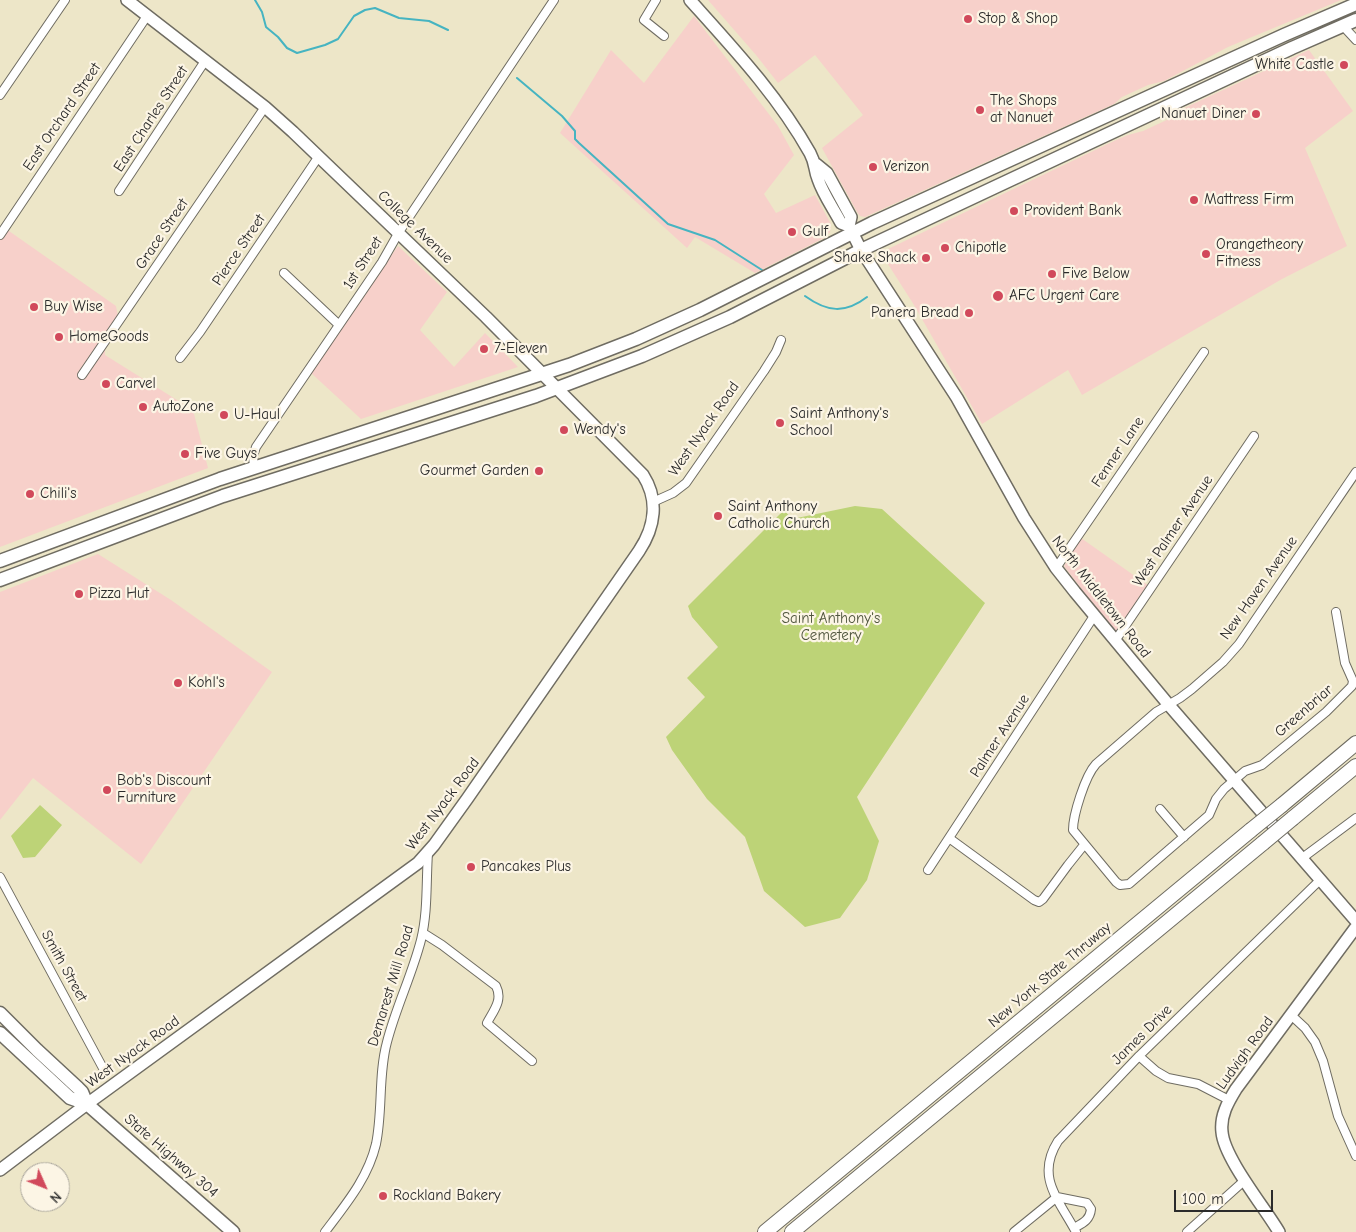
<!DOCTYPE html>
<html>
<head>
<meta charset="utf-8">
<style>
	body { margin:0 }
	#map { position:relative; width:1356px; height:1232px; overflow:hidden; background:#ede6c8; font-family:"Comic Neue",sans-serif }
	canvas { display:block }
	.north { position:absolute; left:20px; top:1162px; width:50px; height:50px; box-sizing:border-box; background:#fcf5e5; border:1px solid #a8a49b; border-radius:50%; rotate:134deg; font-size:14px; font-weight:700; line-height:20px; text-align:center; color:#2b2b2b }
	.north::after { content:''; display:block; margin:auto; width:18px; height:22px; background:#d1495b; clip-path:polygon(50% 0,100% 100%,50% 72%,0 100%) }
	.scale { position:absolute; left:1174px; top:1190px; width:99px; height:22px; box-sizing:border-box; border:2px solid #2b2b2b; border-top:0; padding-left:6px; font-size:15px; line-height:18px; white-space:nowrap; color:#2b2b2b; -webkit-text-stroke:4px #fcf5e5; paint-order:stroke }
</style>
</head>
<body>
<div id="map">
<canvas width="1356" height="1232"></canvas>
<div class="north">N</div>
<div class="scale">100 m</div>
</div>
<script>
const ctx = document.querySelector('canvas').getContext('2d');
ctx.lineJoin = 'round';
function fillPath(path, color) { ctx.fillStyle = color; ctx.fill(path, 'evenodd'); }
function strokePath(path, color, width, dash) { ctx.strokeStyle = color; ctx.lineWidth = width; ctx.lineCap = dash ? 'butt' : 'round'; ctx.setLineDash(dash || []); ctx.stroke(path); }
function drawText(font, color, halo, rows, align = 'center') {
  ctx.font = font + ' "Comic Neue",sans-serif'; ctx.lineWidth = 4.5; ctx.setLineDash([]); ctx.textBaseline = 'middle'; ctx.strokeStyle = halo; ctx.fillStyle = color; for (const [text, x, y, turn = 0] of rows) {
    ctx.save(); ctx.translate(x, y); ctx.rotate((+turn || 0) * Math.PI / 180); ctx.textAlign = isNaN(turn) ? turn : align; if (halo) ctx.strokeText(text, 0, 0); ctx.fillText(text, 0, 0); ctx.restore();
  }
}
fillPath(new Path2D(`
	M708,0H1341L1228,47L1164,81L1148,85L1122,97L1114,104L865,217L860,216L857,212L822,148L863,115L815,55L778,83L756,55Z
	M694,16L778,126L794,155L764,194L776,213L815,195L831,224L830,232L826,237L755,273L695,237L687,248L560,133L611,50L644,83Z
	M1309,50L1353,111L1305,148L1347,246L1282,279L1082,395L1068,370L982,424L914,305L886,261L885,254L888,249L1114,141L1128,135L1143,131L1171,118L1178,111Z
	M0,229L9,231L116,306L120,327L105,350V355L193,410L208,468L0,547Z
	M398,246L447,292L420,330L454,367L485,333L518,367L361,419L310,372Z
	M1081,538L1149,586L1116,635L1064,566Z
	M98,554L171,600L272,672L141,864L33,778L0,820V592Z`), '#f7d0ca');
fillPath(new Path2D(`
	M855,506L882,509L985,603L857,797L879,841L867,880L840,918L805,927L764,891L745,837L707,799L672,750L666,737L705,697L687,678L718,647L692,617L688,606L784,510L792,519Z
	M40,805L62,825L35,857L23,858L11,836Z`), '#bdd377');
strokePath(new Path2D(`
	M255,0L262,12L266,27L278,37L287,48L297,53L325,45L338,39L354,16L365,10L375,8L399,18L429,21L448,30
	M517,78L562,116L575,131V139L579,143L668,224L715,240L762,270
	M805,296C827,312 845,314 867,297`), '#46b4c1', 2);
const street = new Path2D(`
	M656,0L644,20L664,36
	M1343,26L1356,40
	M0,95L65,0
	M119,191L205,61
	M0,235L147,16
	M284,273L338,324
	M180,358L200,332L319,156
	M82,375L265,107
	M254,467L253,456L256,447L382,262L399,232L554,0
	M653,502L673,493L686,483L764,371L776,352L781,340
	M1056,568L1204,352
	M1336,612L1345,663L1353,681L1352,686L1326,712L1262,765L1245,771L1224,789L1216,799L1209,815L1129,884L1120,885L1116,882L1073,830C1073,815 1085,776 1096,764L1156,712L1180,698L1192,689L1223,662L1239,644L1356,472
	M1115,641L1254,436
	M1160,809L1184,837
	M949,838L1034,900L1039,902L1043,899L1068,865L1084,845
	M1301,859L1356,818
	M928,870L1094,616
	M0,877L104,1070
	M423,933L442,945L496,986C503,1000 494,1010 487,1023L532,1061
	M1291,1015L1305,1028L1315,1042L1323,1061L1338,1116L1356,1156
	M1139,1056L1156,1071L1168,1078L1198,1084L1229,1100
	M325,1232C346,1204 368,1178 376,1144C383,1110 378,1075 387,1042C396,1007 412,975 421,940C428,912 426,882 428,853
	M1014,1232L1057,1197L1087,1203L1091,1209C1090,1220 1083,1223 1074,1228
	M1076,1232C1059,1200 1035,1177 1058,1141L1139,1056L1320,880
	M1187,1232L1245,1180`);
const secondary = new Path2D(`
	M690,0C734,49 778,96 810,153C816,164 814,169 818,179C823,194 833,208 841,223L849,226
	M816,164L827,173L851,217L849,226L861,250L957,398L1024,518L1056,568L1075,592L1168,704L1356,921
	M0,1170L87,1104L418,863L434,845L467,799L639,551C655,527 659,500 643,475L486,317L293,132L265,107L127,0
	M1279,1232C1265,1208 1224,1158 1222,1132C1220,1116 1228,1102 1236,1089L1356,927`);
const primary = new Path2D(`
	M0,561L220,479L569,365L636,339L700,310L872,223L1284,35L1356,4
	M0,580L223,496L536,396L642,356L730,317L861,250L993,188L1292,48L1356,20
	M0,1013L37,1050L78,1088L82,1092L87,1104
	M0,1033L70,1098L87,1104L233,1232`);
const highway = new Path2D(`
	M1282,805L1356,743
	M1293,818L1356,766
	M765,1232L1251,830
	M792,1232L1263,843`);
strokePath(street, '#6f6c62', 10);
strokePath(secondary, '#6f6c62', 14);
strokePath(primary, '#6f6c62', 15);
strokePath(highway, '#6f6c62', 16);
strokePath(street, '#fff', 8);
strokePath(secondary, '#fff', 11);
strokePath(primary, '#fff', 12);
strokePath(highway, '#fff', 14);
const highwayBridge = new Path2D(`
	M1251,830L1282,805
	M1263,843L1293,818`);
strokePath(highwayBridge, '#6f6c62', 16, []);
strokePath(highwayBridge, '#fff', 14);
for (const [x, y, r, color] of [
	[968,19,5,"#d1495b"],
	[1344,65,5,"#d1495b"],
	[980,110,5,"#d1495b"],
	[1256,114,5,"#d1495b"],
	[873,167,5,"#d1495b"],
	[1194,200,5,"#d1495b"],
	[1014,211,5,"#d1495b"],
	[792,232,5,"#d1495b"],
	[945,248,5,"#d1495b"],
	[1206,254,5,"#d1495b"],
	[926,258,5,"#d1495b"],
	[1052,274,5,"#d1495b"],
	[998,296,6,"#d1495b"],
	[34,307,5,"#d1495b"],
	[969,313,5,"#d1495b"],
	[59,337,5,"#d1495b"],
	[484,349,5,"#d1495b"],
	[106,384,5,"#d1495b"],
	[143,407,5,"#d1495b"],
	[224,415,5,"#d1495b"],
	[780,423,5,"#d1495b"],
	[564,430,5,"#d1495b"],
	[185,454,5,"#d1495b"],
	[539,471,5,"#d1495b"],
	[30,494,5,"#d1495b"],
	[718,516,5,"#d1495b"],
	[79,594,5,"#d1495b"],
	[178,683,5,"#d1495b"],
	[107,790,5,"#d1495b"],
	[471,867,5,"#d1495b"],
	[383,1196,5,"#d1495b"]
]) { const dot = new Path2D(); dot.arc(x, y, r, 0, 2 * Math.PI); ctx.fillStyle = color; ctx.fill(dot); strokePath(dot, '#fcf5e5', 2); }
drawText('15px', '#2b2b2b', '#fcf5e5', [
	["Stop & Shop",978,19],
	["White Castle",1334,65,"right"],
	["The Shops",990,101],
	["at Nanuet",990,118],
	["Nanuet Diner",1246,114,"right"],
	["Verizon",883,167],
	["Mattress Firm",1204,200],
	["Provident Bank",1024,211],
	["Gulf",802,232],
	["Orangetheory",1216,245],
	["Fitness",1216,262],
	["Chipotle",955,248],
	["Shake Shack",916,258,"right"],
	["Five Below",1062,274],
	["AFC Urgent Care",1009,296],
	["Buy Wise",44,307],
	["Panera Bread",959,313,"right"],
	["HomeGoods",69,337],
	["7-Eleven",494,349],
	["Carvel",116,384],
	["AutoZone",153,407],
	["Saint Anthony's",790,414],
	["School",790,431],
	["U-Haul",234,415],
	["Wendy's",574,430],
	["Five Guys",195,454],
	["Gourmet Garden",529,471,"right"],
	["Chili's",40,494],
	["Saint Anthony",728,507],
	["Catholic Church",728,524],
	["Pizza Hut",89,594],
	["Kohl's",188,683],
	["Bob's Discount",117,781],
	["Furniture",117,798],
	["Pancakes Plus",481,867],
	["Rockland Bakery",393,1196]
], 'left');
drawText('15px', '#2b2b2b', '#fcf5e5', [
	["East Orchard Street",62,117,-56],
	["East Charles Street",151,119,-57],
	["College Avenue",415,227,44],
	["Grace Street",162,234,-56],
	["Pierce Street",239,250,-56],
	["1st Street",363,263,-57],
	["West Nyack Road",704,429,-55],
	["Fenner Lane",1118,452,-56],
	["West Palmer Avenue",1173,531,-56],
	["New Haven Avenue",1259,588,-55],
	["North Middletown Road",1101,597,52],
	["Greenbriar",1304,711,-41],
	["Palmer Avenue",1000,736,-57],
	["West Nyack Road",443,804,-53],
	["Smith Street",64,966,61],
	["New York State Thruway",1050,975,-40],
	["Demarest Mill Road",391,986,-73],
	["James Drive",1142,1035,-45],
	["West Nyack Road",133,1052,-36],
	["Ludvigh Road",1245,1053,-54],
	["State Highway 304",171,1156,41]
]);
drawText('15px', '#50553e', '#fcf5e5', [
	["Saint Anthony's",831,619],
	["Cemetery",831,636]
]);
</script>
</body>
</html>
